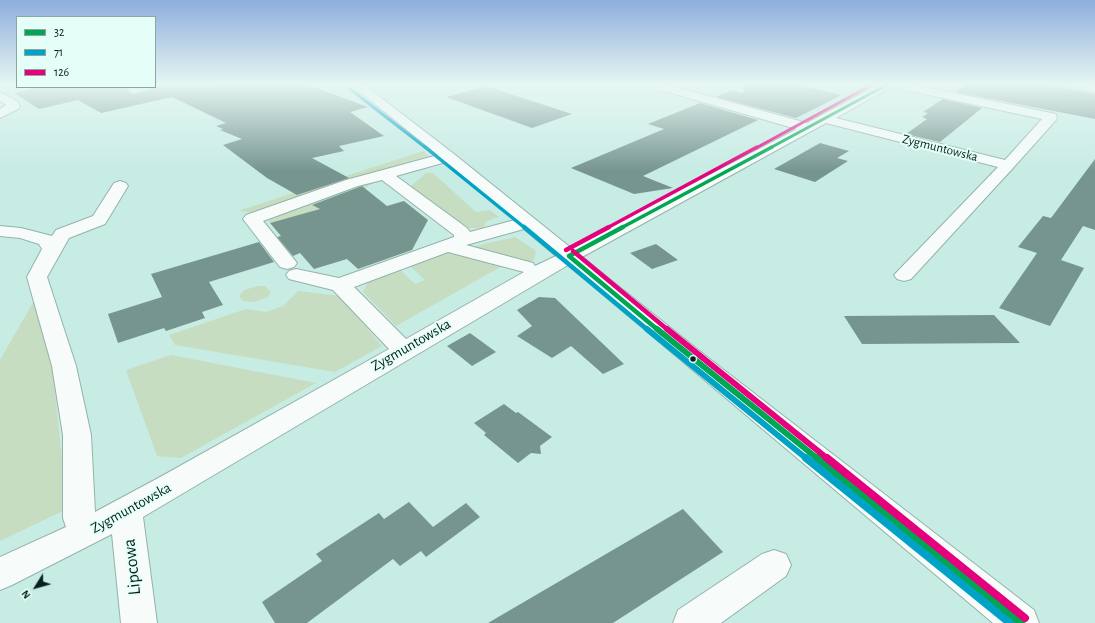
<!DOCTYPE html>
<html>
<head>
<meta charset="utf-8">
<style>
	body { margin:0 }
	#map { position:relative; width:1095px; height:623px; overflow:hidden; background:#c7ece4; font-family:"Alegreya Sans",sans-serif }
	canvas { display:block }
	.legend { position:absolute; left:16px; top:16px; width:140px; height:72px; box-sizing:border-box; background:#e5fff8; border:1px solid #8ca7a0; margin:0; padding:5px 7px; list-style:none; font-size:12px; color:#06221d }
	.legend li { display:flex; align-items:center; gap:8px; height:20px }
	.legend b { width:20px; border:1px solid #8ca7a0 }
	.north { position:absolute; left:16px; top:567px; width:40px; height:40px; -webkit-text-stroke:3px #e5fff8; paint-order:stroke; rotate:233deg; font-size:11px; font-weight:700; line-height:16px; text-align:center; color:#06221d }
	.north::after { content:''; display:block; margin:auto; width:14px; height:18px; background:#06221d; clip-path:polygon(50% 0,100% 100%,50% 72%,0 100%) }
</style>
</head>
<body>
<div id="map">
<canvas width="1095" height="623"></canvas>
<ul class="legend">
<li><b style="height:5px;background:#00a651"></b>32</li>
<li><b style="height:5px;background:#00a2c5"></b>71</li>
<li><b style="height:5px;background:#e5007d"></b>126</li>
</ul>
<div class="north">N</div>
</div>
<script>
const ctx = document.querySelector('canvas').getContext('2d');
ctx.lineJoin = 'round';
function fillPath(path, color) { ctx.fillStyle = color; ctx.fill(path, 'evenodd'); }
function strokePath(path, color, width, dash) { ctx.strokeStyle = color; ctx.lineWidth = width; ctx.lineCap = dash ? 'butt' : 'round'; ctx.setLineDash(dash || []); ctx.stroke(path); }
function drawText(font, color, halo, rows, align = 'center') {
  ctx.font = font + ' "Alegreya Sans",sans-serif'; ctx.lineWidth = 4; ctx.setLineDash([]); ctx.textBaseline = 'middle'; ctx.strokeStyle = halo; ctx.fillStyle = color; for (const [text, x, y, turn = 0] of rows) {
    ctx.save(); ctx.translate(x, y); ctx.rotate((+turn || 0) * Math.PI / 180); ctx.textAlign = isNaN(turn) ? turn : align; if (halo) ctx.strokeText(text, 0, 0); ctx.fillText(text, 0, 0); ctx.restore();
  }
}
fillPath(new Path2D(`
	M423,151L431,158L259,213L238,211Z
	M426,173H433L476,212L490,210L499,217L487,221L483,228H465L410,187Z
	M376,179L379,180L338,204L270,223L269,220L274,214Z
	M515,237L535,250L536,253L533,261L526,263L467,248Z
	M453,251L504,265L396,326L363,292L369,280L399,269L415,284L425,280L410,266Z
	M258,286H265L271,292L268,297L254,302L243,301L239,296L244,290Z
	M298,291L340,296L382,346L335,372L175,345L169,335L246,309L266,312L283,306Z
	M35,299L52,361L67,509L0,541V360Z
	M171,355L316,383L181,458L157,456L126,370Z`), '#c6ddc1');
fillPath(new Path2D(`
	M210,83H303L368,107L350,112L384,136L339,146L344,151L312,158L349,178L297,195L267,178L223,145L242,139L220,130L223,129L216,126L226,123L172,97L101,113L78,100L39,109L14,93L40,87H130L127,91L134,94L151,90L154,87H217Z
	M744,83H789L842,95L796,118L716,97L732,90L743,93Z
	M968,83H1042L1095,94V119L955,92Z
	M486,86L572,114L532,128L446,97Z
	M943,99L982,108L940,142L906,134L927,119L922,117L928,113L923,112Z
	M700,103L758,120L643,176L673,188L634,194L571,168L664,129L648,124Z
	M820,143L849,151L837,158L848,161L815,182L774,169Z
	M1095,159V230L1083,226L1061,260L1084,268L1050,326L999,308L1037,253L1018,247L1043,216L1051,218Z
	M362,186L387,206L404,201L428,220L412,250L358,269L347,259L314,269L300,253L293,256L277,237L281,236L270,223L320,209L312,205Z
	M259,242L274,262L209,282L223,305L202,312L205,318L166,331L164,328L118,343L108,314L162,297L151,274Z
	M656,244L678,260L652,269L630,253Z
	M539,297L555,298L624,364L603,374L571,346L552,358L517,336L532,326L517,310Z
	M994,315L1020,343L862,344L844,316Z
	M470,333L496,352L472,366L447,346Z
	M504,404L516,413L518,412L552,437L540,446L541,454L531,453L518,463L484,435L486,433L474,423Z
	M409,502L433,527L466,503L480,517L426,557L421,551L400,566L393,559L307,623H275L262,602L322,561L316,554L379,513L384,519Z
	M683,509L723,552L613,623H488Z`), '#77958f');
const minor = new Path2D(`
	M349,83H362L454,154L571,248L797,129L643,85L642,83H661L807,123L882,83H905L1056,114L1057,117L1056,120L1013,168L911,279L904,281L897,279L894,275L998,167L826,123L582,257L702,353L1034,610L1039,623H993L568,265L143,517L157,623H121L112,534L12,585L0,590V557L66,527L63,518V435L52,366L27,277L42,249L39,244L20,238L0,236V226L21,228L52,236L56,230L93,216L114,183L120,181L126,183L128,186L105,224L69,238L47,277L76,366L91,435L95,512L162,476L389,349L333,290L289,279L286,275L289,271L296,269L339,278L454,237V235L382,180L358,186L263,221L297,263L294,267L287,269L280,267L243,219L246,215L346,180L438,155ZM891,87L1042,119L1005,160L836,118ZM446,162L515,220L470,232L467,228L396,176ZM524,229L556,256L535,266L533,263L466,245ZM448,252L524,272L406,339L354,287Z
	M1062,83H1085L1095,86V92L1063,85Z
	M153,87L151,89L134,93L130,92L128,90L132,87Z
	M0,92L17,101L20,106L18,109L0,118V109L6,105L0,101Z
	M774,550L786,554L791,565L786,576L721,623H673L678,610L762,554Z`);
strokePath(minor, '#94b2ab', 2);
fillPath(minor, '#f7fcfb');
strokePath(new Path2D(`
	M770,148L890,83`), '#00a651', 3);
strokePath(new Path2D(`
	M621,228L772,147`), '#00a651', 3.5);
strokePath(new Path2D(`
	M569,256L658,330
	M569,256L623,227`), '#00a651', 4.5);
strokePath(new Path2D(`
	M657,329L818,459`), '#00a651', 6);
strokePath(new Path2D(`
	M817,458L1021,623`), '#00a651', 8);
strokePath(new Path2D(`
	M350,89L426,148`), '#00a2c5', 3);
strokePath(new Path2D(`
	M425,147L525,228`), '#00a2c5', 3.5);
strokePath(new Path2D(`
	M524,227L648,330`), '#00a2c5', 4.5);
strokePath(new Path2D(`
	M647,329L807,459`), '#00a2c5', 6);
strokePath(new Path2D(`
	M806,458L1010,623`), '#00a2c5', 8);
strokePath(new Path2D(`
	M756,148L875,83`), '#e5007d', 3);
strokePath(new Path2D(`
	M607,228L757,147`), '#e5007d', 3.5);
strokePath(new Path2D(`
	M566,250L609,227
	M573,251L668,330`), '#e5007d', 4.5);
strokePath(new Path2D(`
	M667,329L828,459`), '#e5007d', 6);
strokePath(new Path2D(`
	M827,458L1025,618`), '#e5007d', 8);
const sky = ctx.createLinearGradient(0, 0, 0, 171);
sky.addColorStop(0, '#8eaedc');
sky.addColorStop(0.49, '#e6f6f3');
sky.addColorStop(1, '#e6f6f300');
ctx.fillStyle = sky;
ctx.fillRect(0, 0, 1095, 171);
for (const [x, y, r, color] of [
	[693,359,3.5,"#06221d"]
]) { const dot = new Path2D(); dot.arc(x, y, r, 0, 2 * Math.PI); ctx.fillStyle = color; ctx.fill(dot); strokePath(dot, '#e5fff8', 1.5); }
drawText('13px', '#06221d', '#e5fff8', [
	["Zygmuntowska",940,148,14]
]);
drawText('15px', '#06221d', '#e5fff8', [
	["Zygmuntowska",411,345,-30],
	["Zygmuntowska",131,508,-29]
]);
drawText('18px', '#06221d', '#e5fff8', [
	["Lipcowa",132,567,-96]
]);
</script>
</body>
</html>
